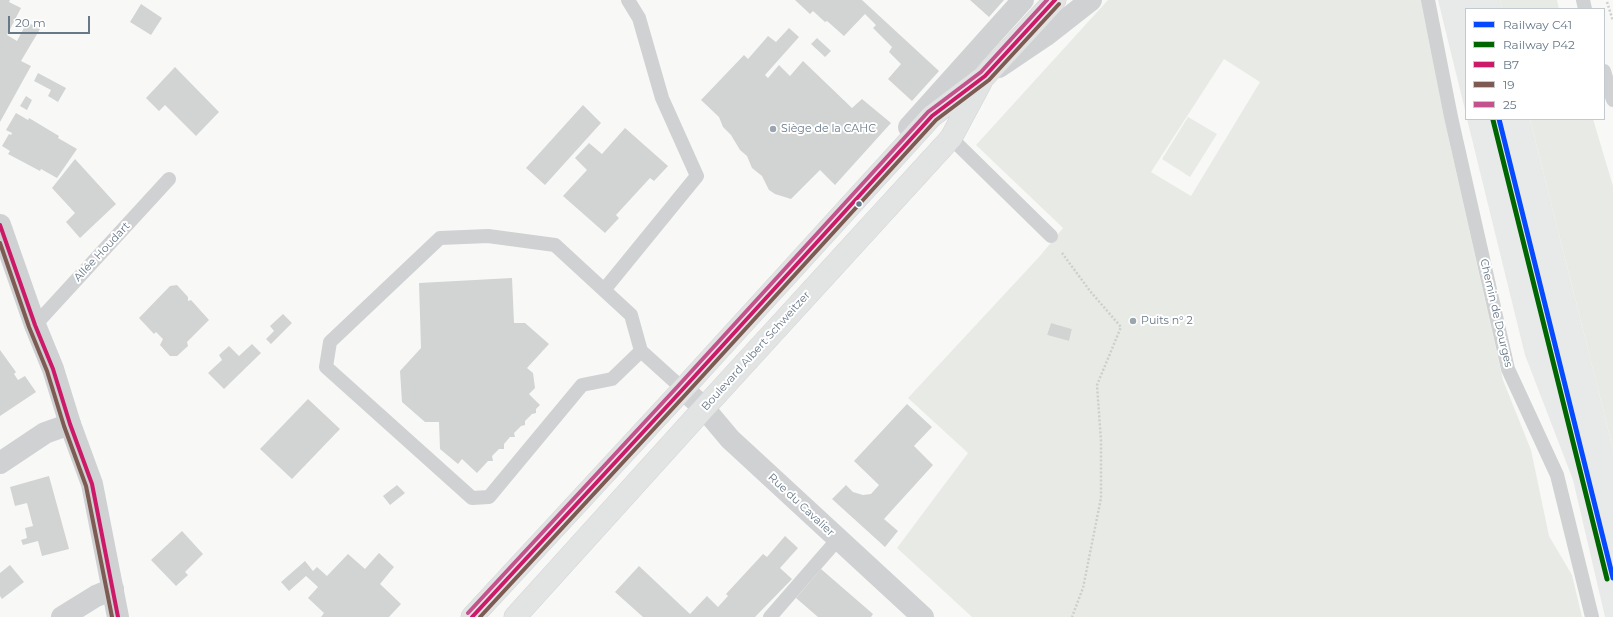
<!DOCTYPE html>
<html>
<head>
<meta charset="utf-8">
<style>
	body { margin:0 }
	#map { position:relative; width:1613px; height:617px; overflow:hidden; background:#f8f8f7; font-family:Montserrat,sans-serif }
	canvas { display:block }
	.legend { position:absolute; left:1465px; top:8px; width:140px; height:112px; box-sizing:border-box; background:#fff; border:1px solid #c2c9cf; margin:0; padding:5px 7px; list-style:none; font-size:12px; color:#677888 }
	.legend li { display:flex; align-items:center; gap:8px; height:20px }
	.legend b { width:20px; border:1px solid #c2c9cf }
	.scale { position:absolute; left:8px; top:16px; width:82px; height:18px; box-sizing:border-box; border:2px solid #677888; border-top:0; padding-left:5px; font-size:12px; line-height:14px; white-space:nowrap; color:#677888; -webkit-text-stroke:3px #fff; paint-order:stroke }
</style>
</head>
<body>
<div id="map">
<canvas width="1613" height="617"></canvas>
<ul class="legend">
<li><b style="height:5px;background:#0749ff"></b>Railway C41</li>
<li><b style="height:5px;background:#060"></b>Railway P42</li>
<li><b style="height:5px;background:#cc1a69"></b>B7</li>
<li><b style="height:5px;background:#7d5a52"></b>19</li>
<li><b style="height:5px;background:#c4538d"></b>25</li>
</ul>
<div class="scale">20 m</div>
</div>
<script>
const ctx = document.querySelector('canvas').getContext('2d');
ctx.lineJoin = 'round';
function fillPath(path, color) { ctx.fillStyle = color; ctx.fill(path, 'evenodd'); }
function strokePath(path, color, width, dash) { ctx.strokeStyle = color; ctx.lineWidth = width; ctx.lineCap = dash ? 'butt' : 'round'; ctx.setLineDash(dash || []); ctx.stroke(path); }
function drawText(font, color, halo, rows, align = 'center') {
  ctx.font = font + ' Montserrat,sans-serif'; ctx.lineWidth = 4; ctx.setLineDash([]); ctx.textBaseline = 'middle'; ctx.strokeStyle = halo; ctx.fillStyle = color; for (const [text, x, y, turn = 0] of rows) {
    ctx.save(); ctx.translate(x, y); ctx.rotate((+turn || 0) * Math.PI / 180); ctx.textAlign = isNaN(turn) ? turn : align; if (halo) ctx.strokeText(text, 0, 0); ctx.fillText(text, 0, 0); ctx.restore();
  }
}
fillPath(new Path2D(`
	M1438,0H1500L1502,9H1466V114Z
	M1467,119H1530L1613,449V617H1605L1573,480L1525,355Z`), '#e8eae9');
fillPath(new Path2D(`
	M1108,0H1422L1445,122L1503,380L1531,450L1549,536L1572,575L1582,617H972L897,548L968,453L908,398L1039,257L1063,228L976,145ZM1224,59L1260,82L1191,196L1151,172ZM1051,323L1072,329L1069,341L1047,335Z
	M1500,0H1557L1559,9H1502Z
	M1188,117L1217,134L1190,177L1162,159Z
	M1530,119H1593L1613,186V449Z`), '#e8ebe5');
fillPath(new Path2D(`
	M0,0H10L9,2L21,8L7,35L17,41L27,22L40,29L21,61L31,66L0,122Z
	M795,0H862L939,71L912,101L888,79L901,64L889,52L892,47L873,28L876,25L865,14L844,36L827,21L825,22L813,11L810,14Z
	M970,0H1004L989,17Z
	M141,4L162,18L151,35L130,22Z
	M789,28L799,37L765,75L768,78L779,65L790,76L803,61L852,108L862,99L891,123L835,185L820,170L791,199L775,194L769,190L762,176L752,168L747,156L740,150L731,135L723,127L719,117L701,100L744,55L748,59L768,36L776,42Z
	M817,38L831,51L825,57L811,44Z
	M175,67L219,112L196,136L165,105L159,111L146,98Z
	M38,73L66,88L58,102L48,96L51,90L34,81Z
	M26,96L32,100L27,110L20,106Z
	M583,105L601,123L545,185L526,168Z
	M16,113L28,120L29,118L59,136L58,138L77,149L57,178L41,169L40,171L8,154L10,151L2,146L9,134L11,135L12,133L6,130Z
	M625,128L668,166L654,181L650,178L616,215L619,218L605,233L563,196L587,170L575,158L589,143L602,154Z
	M75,159L116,204L80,238L66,222L75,213L52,188Z
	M512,278L514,323H525L549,344L527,368L533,373L535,388L529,394L540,405L536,409V413L532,414L525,421V425L521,426L514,433L515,437H510L504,444V449H499L492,456L493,461H488L477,473L462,459L458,464L440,449L439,422H425L402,402L400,371L421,348L419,283Z
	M177,285L188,297V301L191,300L209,320L187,342L188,346L177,356H170L160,345L163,339L156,332L154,334L139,318L170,286Z
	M283,314L292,323L271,344L266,339L274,331L270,326Z
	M1051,323L1072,329L1069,341L1047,335Z
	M252,344L261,353L224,389L208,373L222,360L219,355L229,346L239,356Z
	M0,350L16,372L14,374L18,380L25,376L36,392L0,416Z
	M308,399L340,429L292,479L260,449Z
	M907,404L932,427L914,446L933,465L884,519L898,531L885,547L832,499L846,485L853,492L863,495L871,494L879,485L854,461Z
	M49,476L69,549L42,556L38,541L23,545L21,540L27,538L25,528L33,526L27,503L15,506L10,487Z
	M397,485L405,493L390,505L383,496Z
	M182,531L203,554L185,572L188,575L176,586L151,560Z
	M785,536L798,548L780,568L792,579L755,617H643L615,592L639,566L690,614L707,596L718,607L728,596L726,594L763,554L767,557Z
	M379,553L394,567L380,584L401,604L389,617H321L324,613L308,598L318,587L306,576L289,591L281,582L305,561L313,571L317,567L327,576L348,554L365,569Z
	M10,565L24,582L2,599L0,596V573Z
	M821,569L873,614L871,617H818L796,598Z`), '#d2d3d3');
const secondary = new Path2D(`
	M472,617L683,389L932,116L985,76L1055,0
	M515,617L704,408L951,138L981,82`);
strokePath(secondary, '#d3d5d6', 23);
strokePath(new Path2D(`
	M1607,2L1613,21
	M1062,253L1090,291L1121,327L1097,385L1101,441V498L1083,588L1072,617`), '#cecece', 2.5, [2, 2]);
strokePath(new Path2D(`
	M1428,0L1451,117L1508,369L1557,475L1592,617
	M1583,0L1585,9
	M1604,71L1613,100
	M951,138L1051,236
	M604,290L697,176L662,98L639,18L628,0
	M35,325L169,179
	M641,351L612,379L582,385L489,497L472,498L326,367L330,342L440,238L488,236L555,245L631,315L641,351L683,389
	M770,617L838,539`), '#cfd1d2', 14);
strokePath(new Path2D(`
	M999,67L1045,36L1091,0
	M909,127L1023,0
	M683,389L704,408L730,439L923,617
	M0,463L45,433L70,424
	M62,617L96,596L113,589`), '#cfd1d2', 22);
strokePath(new Path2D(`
	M0,225L35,325L53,369L70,424L92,484L118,617`), '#cfd1d2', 22);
strokePath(secondary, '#e2e3e3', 22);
strokePath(new Path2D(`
	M0,225L35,325L53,369L70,424L92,484L118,617
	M472,617L683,389L932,116L985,76L1055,0`), '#cc1a69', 4);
strokePath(new Path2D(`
	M0,243L29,327L47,371L64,426L86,486L112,617
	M480,617L687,393L936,120L989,80L1059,4`), '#7d5a52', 4);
strokePath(new Path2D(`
	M468,613L679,385L928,112L981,72L1047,0`), '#c4538d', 4);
strokePath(new Path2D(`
	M1499,119L1613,578`), '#0749ff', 5);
strokePath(new Path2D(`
	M1493,120L1607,579`), '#060', 5);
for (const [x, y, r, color] of [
	[773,129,4,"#9aa5af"],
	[859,204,3.5,"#677888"],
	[1133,321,4,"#9aa5af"]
]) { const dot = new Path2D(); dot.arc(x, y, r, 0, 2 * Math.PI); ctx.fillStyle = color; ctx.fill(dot); strokePath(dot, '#fff', 1.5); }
drawText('11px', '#677888', '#fff', [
	["Siège de la CAHC",781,129],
	["Puits n° 2",1141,321]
], 'left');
drawText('11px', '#677888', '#fff', [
	["Allée Houdart",102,252,-47],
	["Chemin de Dourges",1496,313,77],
	["Boulevard Albert Schweitzer",756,351,-48],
	["Rue du Cavalier",801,505,43]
]);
</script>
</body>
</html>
